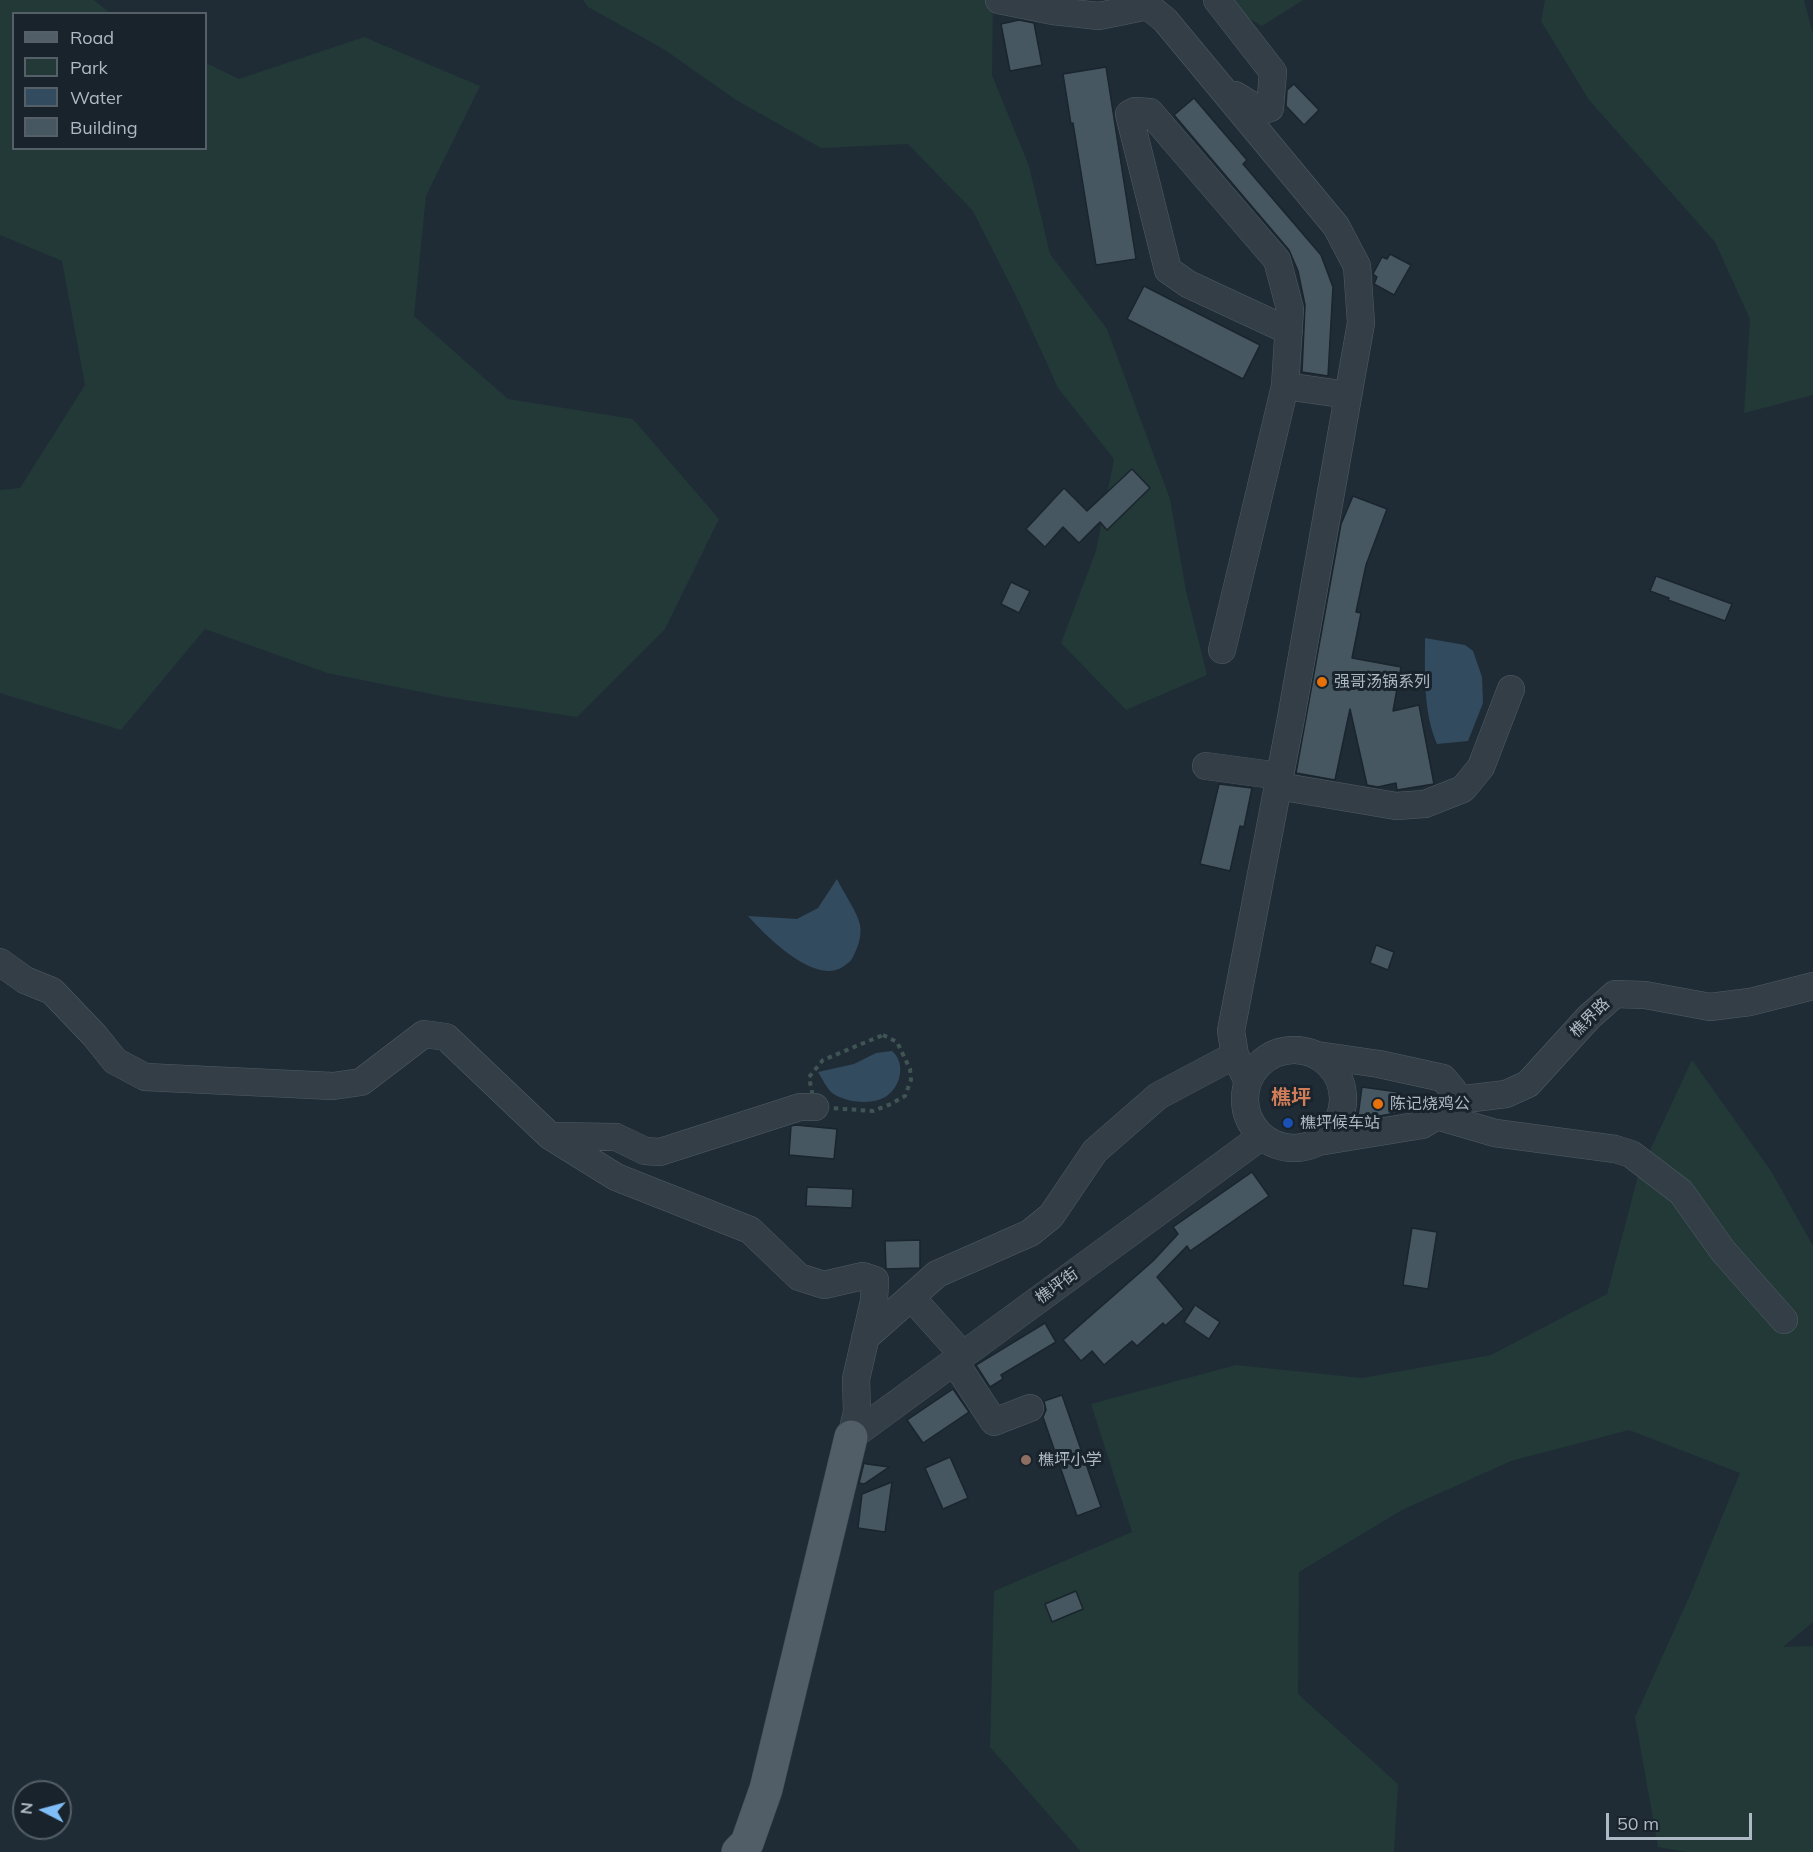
<!DOCTYPE html>
<html>
<head>
<meta charset="utf-8">
<style>
	body { margin:0 }
	#map { position:relative; width:1813px; height:1852px; overflow:hidden; background:#1f2c36; font-family:Mulish,sans-serif }
	canvas { display:block }
	.legend { position:absolute; left:12px; top:12px; width:195px; height:138px; box-sizing:border-box; background:#19232b; border:2px solid #545f68; margin:0; padding:8px 10px; list-style:none; font-size:18px; color:#adb9c4 }
	.legend li { display:flex; align-items:center; gap:12px; height:30px }
	.legend b { width:30px; border:2px solid #545f68 }
	.north { position:absolute; left:12px; top:1780px; width:60px; height:60px; box-sizing:border-box; background:#19232b; border:2px solid #545f68; border-radius:50%; rotate:276deg; font-size:16px; font-weight:700; line-height:24px; text-align:center; color:#adb9c4 }
	.north::after { content:''; display:block; margin:auto; width:21px; height:27px; background:#7fbef7; clip-path:polygon(50% 0,100% 100%,50% 72%,0 100%) }
	.scale { position:absolute; left:1606px; top:1813px; width:146px; height:27px; box-sizing:border-box; border:3px solid #adb9c4; border-top:0; padding-left:8px; font-size:18px; line-height:21px; white-space:nowrap; color:#adb9c4; -webkit-text-stroke:4px #19232b; paint-order:stroke }
</style>
</head>
<body>
<div id="map">
<canvas width="1813" height="1852"></canvas>
<ul class="legend">
<li><b style="height:8px;background:#515d67"></b>Road</li>
<li><b style="height:16px;background:#223937"></b>Park</li>
<li><b style="height:16px;background:#334b5e"></b>Water</li>
<li><b style="height:16px;background:#475762"></b>Building</li>
</ul>
<div class="north">N</div>
<div class="scale">50 m</div>
</div>
<script>
const ctx = document.querySelector('canvas').getContext('2d');
ctx.lineJoin = 'round';
function fillPath(path, color) { ctx.fillStyle = color; ctx.fill(path, 'evenodd'); }
function strokePath(path, color, width, dash) { ctx.strokeStyle = color; ctx.lineWidth = width; ctx.lineCap = dash ? 'butt' : 'round'; ctx.setLineDash(dash || []); ctx.stroke(path); }
function drawText(font, color, halo, rows, align = 'center') {
  ctx.font = font + ' Mulish,"Noto Sans SC",sans-serif'; ctx.lineWidth = 6; ctx.setLineDash([]); ctx.textBaseline = 'middle'; ctx.strokeStyle = halo; ctx.fillStyle = color; for (const [text, x, y, turn = 0] of rows) {
    ctx.save(); ctx.translate(x, y); ctx.rotate((+turn || 0) * Math.PI / 180); ctx.textAlign = isNaN(turn) ? turn : align; if (halo) ctx.strokeText(text, 0, 0); ctx.fillText(text, 0, 0); ctx.restore();
  }
}
fillPath(new Path2D(`
	M0,0H94L110,13L14,14V148H206V63L239,79L364,37L480,86L426,196L414,316L508,399L633,419L719,519L665,629L577,717L446,697L327,673L205,629L121,730L0,693V490L20,488L85,385L62,261L0,235Z
	M583,0H993L992,75L1029,166L1050,254L1107,329L1170,499L1186,591L1207,675L1126,710L1061,643L1096,551L1114,459L1058,388L1019,302L973,211L908,144L821,148L736,100L665,50L588,7Z
	M1217,0H1303L1262,26Z
	M1545,0H1804L1813,34V395L1744,413L1750,319L1715,242L1589,100L1541,21Z
	M1692,1060L1771,1171L1813,1246V1622L1783,1647L1813,1646V1852H1687L1658,1847L1635,1717L1690,1595L1740,1473L1629,1430L1511,1461L1402,1510L1299,1572L1298,1694L1398,1784L1394,1852H1081L990,1747L994,1591L1132,1532L1091,1404L1236,1365L1362,1378L1491,1355L1607,1294L1638,1176Z`), '#223937');
fillPath(new Path2D(`
	M1425,638L1465,645L1473,651L1482,677L1483,703L1468,741L1437,744C1423,711 1425,673 1425,638Z
	M837,879C843,892 858,913 860,925C862,936 858,947 853,957C851,961 848,963 844,966C816,987 766,936 748,916L797,919L818,908Z
	M892,1051C905,1062 902,1084 888,1095C875,1106 844,1103 831,1092C826,1087 822,1078 818,1072L854,1064L876,1053Z`), '#334b5e');
const building = new Path2D(`
	M1019,20L1034,23L1042,65L1010,71L1001,24Z
	M1106,67L1136,259L1096,265L1073,123L1071,124L1063,74Z
	M1294,84L1319,110L1304,125L1286,106L1287,90Z
	M1194,98L1247,160L1243,164L1321,255L1333,287L1328,376L1302,372L1305,305L1298,271L1289,250L1174,115Z
	M1390,254L1411,265L1394,295L1374,284L1377,277L1373,274L1382,257L1387,259Z
	M1144,286L1260,345L1243,379L1127,319Z
	M1132,469L1150,488L1107,530L1100,522L1079,543L1063,527L1045,547L1026,529L1064,488L1087,511Z
	M1353,496L1387,509L1366,565L1356,612L1361,613L1352,658L1401,667L1393,711L1419,705L1434,784L1397,790L1396,783L1378,787L1367,785L1350,709L1335,780L1296,773L1341,524Z
	M1656,576L1732,604L1725,621L1668,600L1669,598L1650,591Z
	M1011,582L1030,591L1019,613L1001,604Z
	M1219,784L1252,788L1244,827L1240,826L1230,871L1200,864Z
	M1376,945L1394,952L1388,970L1370,963Z
	M1362,1087L1398,1092L1396,1113L1368,1118L1358,1116Z
	M796,1125L837,1129L834,1159L789,1155L791,1126Z
	M1252,1172L1269,1196L1190,1251L1187,1246L1157,1277L1184,1309L1165,1326L1163,1323L1137,1346L1132,1341L1104,1365L1092,1351L1081,1361L1063,1340L1153,1261L1178,1234L1173,1227Z
	M807,1187L853,1189L852,1208L806,1206Z
	M1412,1228L1437,1232L1428,1289L1403,1285Z
	M920,1240V1268L886,1269L885,1241Z
	M1195,1305L1220,1322L1209,1339L1184,1322Z
	M1045,1323L1056,1342L1001,1375L1003,1379L990,1387L976,1365Z
	M953,1389L969,1412L923,1443L907,1420Z
	M1062,1395L1101,1507L1077,1516L1043,1417L1046,1410L1044,1401Z
	M950,1457L968,1498L943,1509L925,1468Z
	M864,1463L867,1464L889,1467L864,1484L859,1483Z
	M892,1482L885,1532L858,1528L862,1494Z
	M1076,1591L1083,1609L1052,1622L1045,1604Z`);
fillPath(building, '#475762');
strokePath(building, '#1a252d', 1.5);
const minor = new Path2D(`
	M999,0L1053,11L1099,16L1148,6
	M1145,0L1148,6L1165,20L1336,226L1357,266L1361,323L1291,718L1231,1031L1235,1055L1248,1082
	M1217,0L1273,72L1270,108L1261,111L1235,95
	M1285,386L1348,395
	M1222,650L1285,386L1290,309L1277,260L1150,112L1135,111L1129,114L1168,270L1188,284L1289,331
	M1206,766L1280,776
	M1278,786L1396,806L1425,804L1463,789L1481,767L1511,689
	M0,962L25,980L52,991L95,1036L115,1061L145,1077L333,1086L361,1082L424,1034L446,1037L550,1136L616,1177L750,1230L799,1277L824,1285L863,1276L875,1280L874,1301L856,1379L857,1412L851,1437
	M1245 1099a49 49 0 1 1 98 0a49 49 0 1 1-98 0Z
	M1317,1055L1379,1064L1443,1078L1453,1090L1457,1100
	M1457,1100L1506,1094L1528,1084L1589,1017L1615,994L1645,995L1710,1007L1750,1002L1813,986
	M1437,1116L1495,1133L1615,1149L1631,1154L1681,1192L1723,1251L1784,1320
	M551,1136L616,1137L645,1151L660,1152L800,1107H815
	M1318,1142L1422,1125L1453,1106
	M911,1297L963,1355
	M865,1338L937,1274L1030,1233L1051,1216L1095,1151L1158,1096L1235,1055
	M954,1361L994,1422L1030,1408
	M851,1437L1262,1136`);
const major = new Path2D(`
	M738,1852L747,1843L766,1789L851,1437`);
strokePath(minor, '#505c65', 28);
strokePath(major, '#3c4750', 34);
strokePath(new Path2D(`
	M883,1035L897,1042L910,1069L911,1080L905,1096L891,1104L873,1111L815,1107L809,1077L823,1060Z`), '#3f5453', 4, [4.5, 4.5]);
strokePath(minor, '#333e47', 27);
strokePath(major, '#515d67', 33);
for (const [x, y, r, color] of [
	[1322,682,6,"#e8710a"],
	[1378,1104,6,"#e8710a"],
	[1288,1123,6,"#1a4fb4"],
	[1026,1460,6,"#8d6e63"]
]) { const dot = new Path2D(); dot.arc(x, y, r, 0, 2 * Math.PI); ctx.fillStyle = color; ctx.fill(dot); strokePath(dot, '#19232b', 2); }
drawText('16px', '#adb9c4', '#19232b', [
	["强哥汤锅系列",1334,682],
	["陈记烧鸡公",1390,1104],
	["樵坪候车站",1300,1123],
	["樵坪小学",1038,1460]
], 'left');
drawText('16px', '#adb9c4', '#19232b', [
	["樵界路",1590,1018,-45],
	["樵坪街",1057,1286,-36]
]);
drawText('bold 20px', '#d27d5a', '#19232b', [
	["樵坪",1291,1098]
]);
</script>
</body>
</html>
